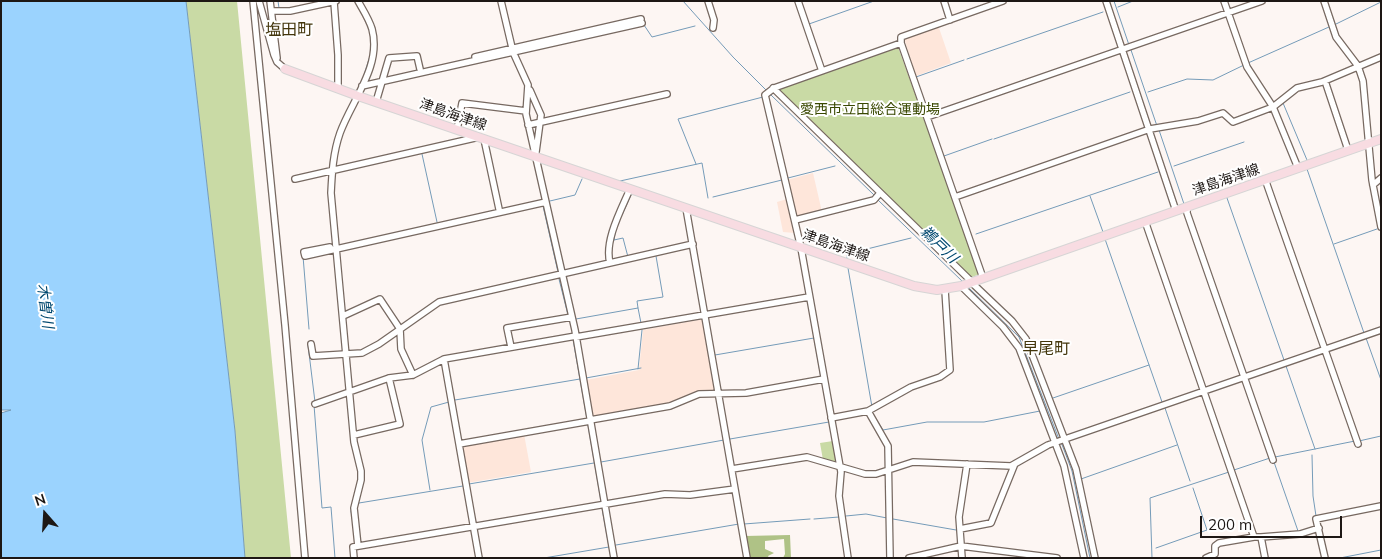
<!DOCTYPE html>
<html>
<head>
<meta charset="utf-8">
<style>
	body { margin:0 }
	#map { position:relative; width:1382px; height:559px; overflow:hidden; background:#fdf6f3; font-family:Mulish,sans-serif }
	canvas { display:block }
	.frame { position:absolute; inset:0; border:2px solid #1d1714; pointer-events:none }
	.north { position:absolute; left:20px; top:489px; width:50px; height:50px; -webkit-text-stroke:4px #fff; paint-order:stroke; rotate:341deg; font-size:14px; font-weight:700; line-height:20px; text-align:center; color:#1d1714 }
	.north::after { content:''; display:block; margin:auto; width:18px; height:22px; background:#1d1714; clip-path:polygon(50% 0,100% 100%,50% 72%,0 100%) }
	.scale { position:absolute; left:1200px; top:516px; width:142px; height:22px; box-sizing:border-box; border:2px solid #1d1714; border-top:0; padding-left:6px; font-size:15px; line-height:18px; white-space:nowrap; color:#1d1714; -webkit-text-stroke:4px #fff; paint-order:stroke }
</style>
</head>
<body>
<div id="map">
<canvas width="1382" height="559"></canvas>
<div class="frame"></div>
<div class="north">N</div>
<div class="scale">200 m</div>
</div>
<script>
const ctx = document.querySelector('canvas').getContext('2d');
ctx.lineJoin = 'round';
function fillPath(path, color) { ctx.fillStyle = color; ctx.fill(path, 'evenodd'); }
function strokePath(path, color, width, dash) { ctx.strokeStyle = color; ctx.lineWidth = width; ctx.lineCap = dash ? 'butt' : 'round'; ctx.setLineDash(dash || []); ctx.stroke(path); }
function drawText(font, color, halo, rows, align = 'center') {
  ctx.font = font + ' Mulish,"Noto Sans JP",sans-serif'; ctx.lineWidth = 4; ctx.setLineDash([]); ctx.textBaseline = 'middle'; ctx.strokeStyle = halo; ctx.fillStyle = color; for (const [text, x, y, turn = 0] of rows) {
    ctx.save(); ctx.translate(x, y); ctx.rotate((+turn || 0) * Math.PI / 180); ctx.textAlign = isNaN(turn) ? turn : align; if (halo) ctx.strokeText(text, 0, 0); ctx.fillText(text, 0, 0); ctx.restore();
  }
}
fillPath(new Path2D(`
	M938,25L951,63L916,76L904,38Z
	M813,173L822,212L797,218L787,180Z
	M787,199L795,233L783,232L777,202Z
	M703,319L716,392L680,402L593,418L586,380L639,370L643,330Z
	M524,434L531,472L467,483L462,445Z`), '#fee6da');
fillPath(new Path2D(`
	M186,1H237L291,558H245L235,431Z
	M898,47L980,274L970,278L778,92V88Z
	M833,441L837,464L823,460L820,443Z`), '#c9daa5');
fillPath(new Path2D(`
	M790,535L791,558H783L785,554L784,539L765,541V549L774,553L768,556L769,558H749L745,536Z`), '#afc286');
const water = new Path2D(`
	M1,1H186L235,431L245,558H1V413L11,410H1Z`);
fillPath(water, '#9bd3fe');
strokePath(water, '#759bb8', 1);
strokePath(new Path2D(`
	M278,1L279,8
	M683,1L733,57L766,90
	M1114,1L1129,45
	M1118,7L1133,1
	M1330,11L1334,21
	M809,24L874,1
	M644,25L652,37L695,26
	M1334,25L1381,2
	M1131,50L1157,126
	M967,59L1103,12
	M1248,63L1329,27
	M364,75L371,53
	M916,77L964,60
	M1148,92L1187,79L1213,80L1244,65
	M771,95L874,195
	M1283,103L1307,160
	M1159,130L1184,204
	M994,139L1130,92
	M422,154L437,222
	M944,156L992,139
	M696,164L678,119L763,97
	M1174,166L1244,142
	M1307,169L1364,333
	M788,178L835,166
	M620,181L702,163L708,198
	M1090,196L1103,232
	M713,197L782,180
	M1227,198L1284,360
	M878,200L963,282
	M550,201L575,195L582,179
	M543,206L558,272
	M1184,211L1221,318
	M622,215L631,195
	M615,233L614,240L623,238L628,257
	M976,234L1158,172
	M1105,239L1162,402
	M1334,244L1377,229
	M303,256L309,329
	M847,260V254L911,238
	M848,268L872,407
	M559,279L568,315
	M805,287L806,293
	M968,287L1019,337L1059,439
	M808,303L821,378
	M638,308L641,323
	M576,319L638,308L637,301L663,297L656,256
	M510,330L519,329
	M1366,338L1381,380
	M573,339L587,419
	M308,345L315,402
	M715,355L814,338
	M1286,366L1315,449
	M638,369L642,330
	M586,378L641,368
	M1053,398L1149,365
	M455,400L580,379
	M314,405L322,508L331,507L335,558
	M1165,408L1190,481
	M876,419L883,430L927,422H984L1040,411
	M588,425L601,501
	M730,439L829,422L822,382
	M1359,441L1381,436
	M1061,442L1072,471L1090,558
	M1312,455L1313,496L1316,516
	M1275,457L1355,441
	M601,462L724,440
	M1274,462L1298,531
	M1234,470L1270,458
	M1081,479L1177,445
	M469,484L594,463
	M430,490L422,440L431,407L449,402
	M359,503L463,486
	M602,508L611,558
	M351,511L353,522
	M846,516L866,514L887,518
	M814,519L839,517
	M893,519L956,530
	M744,524L810,519
	M616,545L739,524
	M1156,548L1207,530L1193,488
	M544,558L609,547
	M1152,558L1150,498L1229,472
	M1340,558L1381,550`), '#759bb8', 1);
const minor = new Path2D(`
	M253,1L285,325L305,558
	M259,1L274,55L277,62L285,69
	M270,1L277,58
	M501,1L513,52L528,85L526,114L575,330L614,558
	M708,1L714,20L713,28
	M798,1L822,71
	M944,1L950,20
	M1106,1L1176,211
	M1224,1L1247,67L1273,107L1298,168
	M1324,1L1336,37L1358,66L1363,81L1372,180L1381,227
	M334,2L338,55V89
	M273,11H290L336,1
	M475,57L641,19
	M1325,81L1348,150
	M362,86L642,23
	M773,88L972,282
	M530,90L541,115L536,152
	M376,102L389,58L417,56L420,69
	M927,117L1262,1
	M528,125L667,94
	M457,130L462,103L526,111
	M484,139L499,209
	M295,179L479,137
	M1265,179L1358,444
	M1373,185L1381,178
	M955,197L1150,129L1198,121L1223,113L1233,122L1273,107L1297,88L1322,82L1381,57
	M1187,207V213L1273,460
	M686,208L747,558
	M795,220L874,200L880,193
	M1145,221L1254,537H1261L1265,558
	M331,249L330,247L304,252L305,256L546,202
	M610,263C604,241 621,210 630,189
	M983,278L901,43V37L1003,1
	M971,282L1012,321L1026,339L1076,469L1095,558
	M961,286L1003,327L1019,348L1064,466L1084,558
	M343,316L380,299L400,329L401,349L413,375
	M576,337L809,297
	M311,344L313,356L362,353L379,344L439,302L693,244
	M511,347L507,328L572,317
	M444,359L459,444
	M315,404L389,378
	M868,411L888,446L890,558
	M831,418L868,411L911,387L940,377L950,370L945,290
	M590,420L670,406L699,394L746,393L824,379
	M354,435L400,424L389,378L413,375L444,359L576,336
	M732,469L807,457L865,474H876L913,462L1011,466L1048,445L1065,439L1381,330
	M960,529L991,523L1014,466
	M1261,537L1300,534L1319,528
	M358,546L354,508L361,480V471L354,442L331,193C332,173 333,153 340,133C352,100 382,66 372,29C369,19 363,10 358,1
	M354,558L353,547L665,494L690,495L735,489
	M479,558L459,444L590,421
	M848,558L839,496L841,472L801,248L765,95L774,88L901,43
	M909,558L961,546L1057,558
	M962,558L959,517L967,464
	M1206,558L1215,554V546L1219,543L1254,537
	M1325,558L1316,519L1381,506`);
const major = new Path2D(`
	M285,69L358,96L914,286L937,290L961,286L1381,139`);
strokePath(minor, '#776961', 8);
strokePath(major, '#d6d5d5', 10);
strokePath(minor, '#fff', 5.5);
strokePath(major, '#f8dce2', 8);
drawText('14px', '#394801', '#fff', [
	["愛西市立田総合運動場",870,110]
]);
drawText('14px', '#1d1714', '#fff', [
	["津島海津線",453,115,19],
	["津島海津線",1226,180,-19],
	["津島海津線",836,246,19]
]);
drawText('italic 15px', '#01486f', '#fff', [
	["鵜戸川",939,245,44],
	["木曽川",45,306,83]
]);
drawText('16px', '#43360c', '#fff', [
	["塩田町",289,30],
	["早尾町",1046,349]
]);
</script>
</body>
</html>
